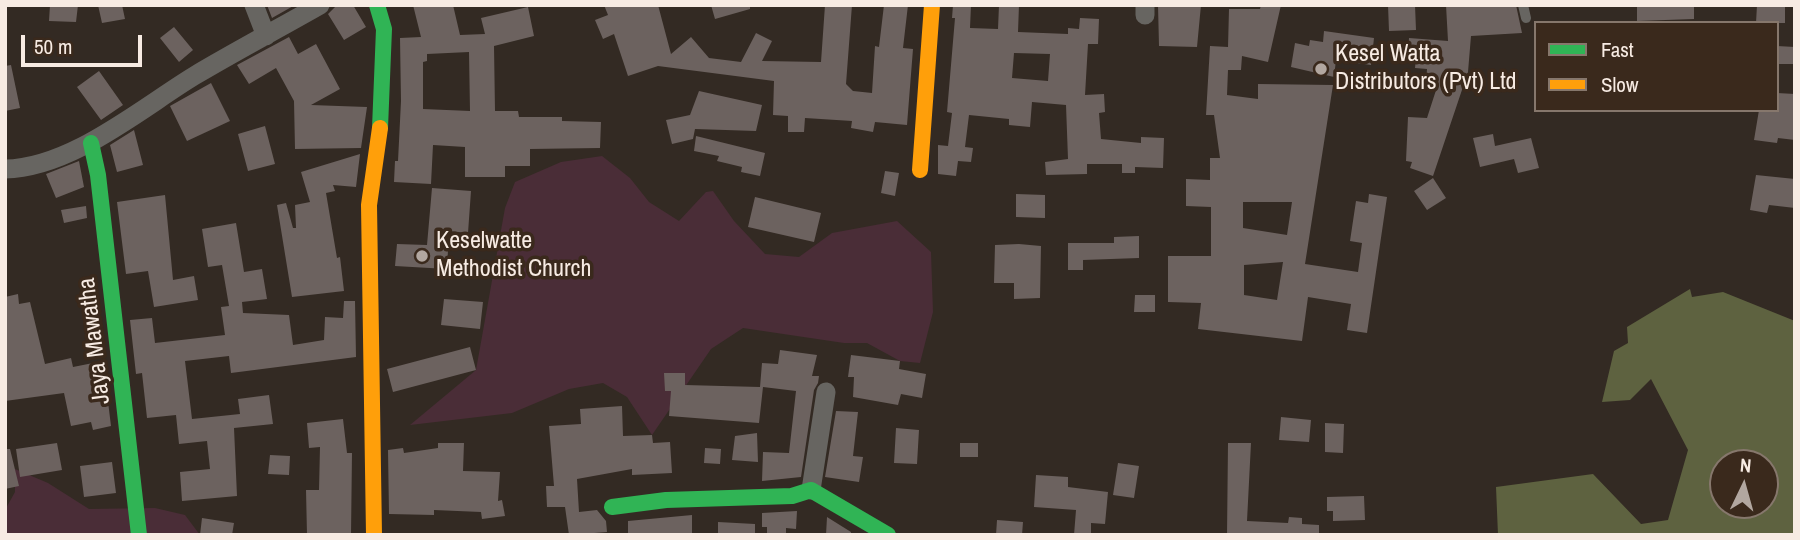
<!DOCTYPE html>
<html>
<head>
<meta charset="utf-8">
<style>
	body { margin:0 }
	#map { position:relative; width:1800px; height:540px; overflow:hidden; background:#332a23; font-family:"Archivo Narrow",sans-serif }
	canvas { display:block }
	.frame { position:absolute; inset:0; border:7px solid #f7ebe3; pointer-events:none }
	.legend { position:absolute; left:1534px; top:21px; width:245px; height:91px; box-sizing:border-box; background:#3a291c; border:2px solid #86776c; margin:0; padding:9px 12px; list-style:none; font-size:21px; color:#f7ebe3 }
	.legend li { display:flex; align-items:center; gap:14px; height:35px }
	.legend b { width:35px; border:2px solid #86776c }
	.north { position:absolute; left:1709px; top:449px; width:70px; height:70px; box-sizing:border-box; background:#3a291c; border:2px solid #86776c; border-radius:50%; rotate:5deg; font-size:19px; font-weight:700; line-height:28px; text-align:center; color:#f7ebe3 }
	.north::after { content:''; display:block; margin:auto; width:24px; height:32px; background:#b2a7a0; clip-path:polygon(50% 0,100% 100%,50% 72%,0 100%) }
	.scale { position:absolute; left:21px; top:35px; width:121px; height:32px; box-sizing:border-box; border:4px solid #f7ebe3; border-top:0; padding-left:9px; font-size:21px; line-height:24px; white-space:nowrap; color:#f7ebe3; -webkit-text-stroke:5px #3a291c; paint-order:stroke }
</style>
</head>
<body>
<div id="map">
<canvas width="1800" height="540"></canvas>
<div class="frame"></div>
<ul class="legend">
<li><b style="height:9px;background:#30b455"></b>Fast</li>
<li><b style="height:9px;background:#ff9f0a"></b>Slow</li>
</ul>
<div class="north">N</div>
<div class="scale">50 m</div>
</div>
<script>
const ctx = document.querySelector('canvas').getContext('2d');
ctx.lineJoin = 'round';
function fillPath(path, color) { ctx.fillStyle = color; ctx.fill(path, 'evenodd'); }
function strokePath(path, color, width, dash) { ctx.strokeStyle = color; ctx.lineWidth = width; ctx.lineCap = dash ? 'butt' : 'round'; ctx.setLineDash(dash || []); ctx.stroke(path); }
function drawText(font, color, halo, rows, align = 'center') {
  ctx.font = font + ' "Archivo Narrow",sans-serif'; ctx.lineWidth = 7; ctx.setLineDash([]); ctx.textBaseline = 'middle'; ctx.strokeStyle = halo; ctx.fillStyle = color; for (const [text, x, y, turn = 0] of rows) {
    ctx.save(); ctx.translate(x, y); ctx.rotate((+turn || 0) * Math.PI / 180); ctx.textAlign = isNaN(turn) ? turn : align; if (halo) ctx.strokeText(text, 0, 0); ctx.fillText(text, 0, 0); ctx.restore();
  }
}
fillPath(new Path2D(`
	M602,156L630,178L649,202L679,221L706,192L713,191L734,221L765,254L799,257L832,233L897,221L931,252L933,312L920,363L900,361L867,343H844L743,328L711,349L652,435L627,397L603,383L569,389L512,413L410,425L476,370L505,208L515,182L561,162Z
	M15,469L48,483L89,509L155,508L185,515L200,535H5V510L15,492Z`), '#4a2d37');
fillPath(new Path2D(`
	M1690,289L1692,297L1723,292L1795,321V535H1498L1496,487L1593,474L1641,524L1668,520L1688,450L1651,379L1630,400L1602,402L1614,351L1628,343L1627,327ZM1723,463H1765V505H1723Z`), '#5e6240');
fillPath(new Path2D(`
	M50,5H78L76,22L49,21Z
	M98,5H122L125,19L102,23Z
	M267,5H295L272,18Z
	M337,5H353L366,27L344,40L328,14Z
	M413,5H453L460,35L485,34L481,18L528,7L534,36L494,46L495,111H518L519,117H562V121L601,122L600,148L530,149V166H505V177H465V147L433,145L431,184L394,182L395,161H398L401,101L400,38L421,37ZM469,52L470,111L423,109V62L427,61V54Z
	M604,5H658L671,54L691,37L709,58L741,62L756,33L772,41L762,61L821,62L825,5H852L846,84L853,91L872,93L875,46L879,47L884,5H908L903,48L913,49L907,125L875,122L873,132L851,128L852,121L805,118L804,132H788V116L773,115L774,81L658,66L628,76L614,34L603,39L595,20L608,15Z
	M711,5H750V9L715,19Z
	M953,5H971L970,28L998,29L999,5H1019L1018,32L1068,34V28L1079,29L1080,18L1099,19L1098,44H1088L1085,95L1104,94L1105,112L1099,113L1101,139L1141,143V137L1164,138L1163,168L1135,167V173H1122V164H1087V174L1046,175L1045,162L1068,159L1066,105L1032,102L1030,127L1009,125V119L969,115L965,147L973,148L971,162L958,161L956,176L938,174V145L948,146L952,113L947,112L955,18H952ZM1014,53L1050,54L1048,81L1012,78Z
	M1158,5H1201L1197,47L1159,46Z
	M1261,5H1281L1268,62L1242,56L1241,70H1228L1227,95L1258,99V84L1333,85L1305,264L1358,272L1362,243L1350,241L1356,201L1368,203L1369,194L1387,197L1367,333L1347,330L1351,304L1308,297L1302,341L1198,329L1201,303L1168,302V256H1211V207L1186,206V179L1210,180V158H1220L1214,115H1206L1210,46L1228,47L1229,9H1260ZM1243,202H1292L1287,235L1243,228ZM1283,262L1277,300L1244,295V265Z
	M1388,5H1415L1416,30L1389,31Z
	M1446,5H1516L1522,33L1471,36L1468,72L1433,176L1410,168L1412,162L1406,161L1408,117L1427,118L1438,84L1426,83L1427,69L1415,68L1416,58L1408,57L1409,38L1448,41Z
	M1637,5H1694V19L1637,21Z
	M1757,5H1785V23H1756Z
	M174,27L193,50L179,62L160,38Z
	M1324,31L1374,38L1371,65L1336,60L1334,77L1291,67L1295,43L1309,46L1310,40L1323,42Z
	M289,37L298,54L316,44L340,89L311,105L367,107L361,148L295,149L294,101L276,68L249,84L237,65Z
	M1777,46L1795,47V64H1777Z
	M11,65L20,108L5,111V66Z
	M99,71L123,105L101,120L77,87Z
	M211,83L230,121L187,141L170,106Z
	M699,91L762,105L756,131L695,129L693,139L672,144L666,120L690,115Z
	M1777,93L1795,94V140L1778,138L1777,143L1754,140L1759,110H1777Z
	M265,126L275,164L248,171L238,134Z
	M134,130L143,165L117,172L110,145Z
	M1493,134L1495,146L1531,138L1539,168L1518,173L1514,159L1480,167L1473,138Z
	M696,136L765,153L760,176L741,172L742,167L717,161L719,156L694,151Z
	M360,154L356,187L333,185L335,191L326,193L337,258L340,257L344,291L292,297L277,205L286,203L293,228H296L295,205L310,202L301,172Z
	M79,161L84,187L56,198L46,174Z
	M885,171L899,173L895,196L881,193Z
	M1756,175L1795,179V208L1769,205L1767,213L1750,210Z
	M1433,178L1446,198L1427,210L1414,191Z
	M432,188L471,191L468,233L449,231L447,269L395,266L397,244L427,245Z
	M1016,194L1045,195V218L1016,217Z
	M165,195L173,280L194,276L198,300L154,307L148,271L126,274L117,202Z
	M755,197L821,213L814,242L748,227Z
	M86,206L87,218L64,223L61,210Z
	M236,223L244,272L262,269L267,299L242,302L243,313L289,315L293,345L324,340L325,317L343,318L344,301H355L356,357L231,373L229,356L185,361L192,419L240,414L238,399L269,395L273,424L234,428L237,496L182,501L180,472L210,469L207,441L179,444L176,415L147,418L142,373L136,374L130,320L152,318L155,343L225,335L221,307L229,306L222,265L208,267L202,229Z
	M1139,236V258L1083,260V270H1068V243H1114V237Z
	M1019,244L1041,246L1040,298L1014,299V283H994L995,245Z
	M18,294L19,304L30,302L45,364L71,358L73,367L103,361L111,426L93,430L91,422L71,426L64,393L5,401V297Z
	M1135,295H1155V312H1134Z
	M444,299L483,302L480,329L441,325Z
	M470,347L476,370L393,392L387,369Z
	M780,350L817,355L812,376H819L818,383L814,390L801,477L762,481L763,452L789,453L796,391L763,387L759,423L669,416L671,391H665L664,373H685V385L760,387L762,363L778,364Z
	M851,355L900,361L899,369L926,374L922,398L901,394L898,405L853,397L854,377H848Z
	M622,406L623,436L652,435L653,443L670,442L672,473L632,475V469L577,479L579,512L597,510L606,521L607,532L569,535L565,507H547L546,486H554L549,426L581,424L580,409Z
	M836,411L858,412L853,456L863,457L859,482L825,477Z
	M1281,417L1311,420L1309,442L1279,440Z
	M343,419L347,453H352L351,535H307L306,490H319L320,447L309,448L307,423Z
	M1325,423L1344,424L1343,453L1325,452Z
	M896,428L919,430L917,464L894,463Z
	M757,433L758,462L732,460L735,436Z
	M57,443L62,470L20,477L16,449Z
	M438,443H464L463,471L500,472L498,501L502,500L505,516L482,519L481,512L434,510V515L389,514L388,450L403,448L404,453L438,448Z
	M960,443H978V457H960Z
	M1228,443H1251L1247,521L1288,523L1289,517L1302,518V524L1319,525V535H1227Z
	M705,448L721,449L720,464L704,463Z
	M5,449H10L19,486L5,489Z
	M270,455L290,456L289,475L268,474Z
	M112,462L116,493L84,497L80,466Z
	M1118,463L1139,466L1134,498L1113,495Z
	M1036,475L1068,477V487L1108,492L1105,524L1091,523V535H1074L1076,510L1034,507Z
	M1364,496L1365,520L1333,521V511H1327V497Z
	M797,511L796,529L786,528V535H767V527H762V513Z
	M692,515V535H628V521Z
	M827,517L851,532V535H826Z
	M202,518L234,523L232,535H200Z
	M997,520L1023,522L1022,535H996Z
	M718,522L755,524V535H718Z`), '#6c625f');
strokePath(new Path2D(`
	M1523,5L1526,18`), '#676561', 10);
strokePath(new Path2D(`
	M254,5L266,36
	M1145,15V5
	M5,169C71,168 140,109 194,76C236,51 278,29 320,5
	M811,490L826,392`), '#676561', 19);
strokePath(new Path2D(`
	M377,5L384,29L380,128
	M91,143L98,175L139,535
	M612,507L666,500L792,496L811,490L888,535`), '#30b455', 16);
strokePath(new Path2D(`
	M920,170L932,5
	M374,535L369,205L380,128`), '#ff9f0a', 16);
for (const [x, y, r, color] of [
	[1321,69,7,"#b2a7a0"],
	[422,256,7,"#b2a7a0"]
]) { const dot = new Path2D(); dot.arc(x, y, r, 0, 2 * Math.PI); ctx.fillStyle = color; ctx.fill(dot); strokePath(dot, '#3a291c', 2.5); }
drawText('24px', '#f7ebe3', '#3a291c', [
	["Kesel Watta",1335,55],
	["Distributors (Pvt) Ltd",1335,83],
	["Keselwatte",436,242],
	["Methodist Church",436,270]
], 'left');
drawText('24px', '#f7ebe3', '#3a291c', [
	["Jaya Mawatha",95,341,-97]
]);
</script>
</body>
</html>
